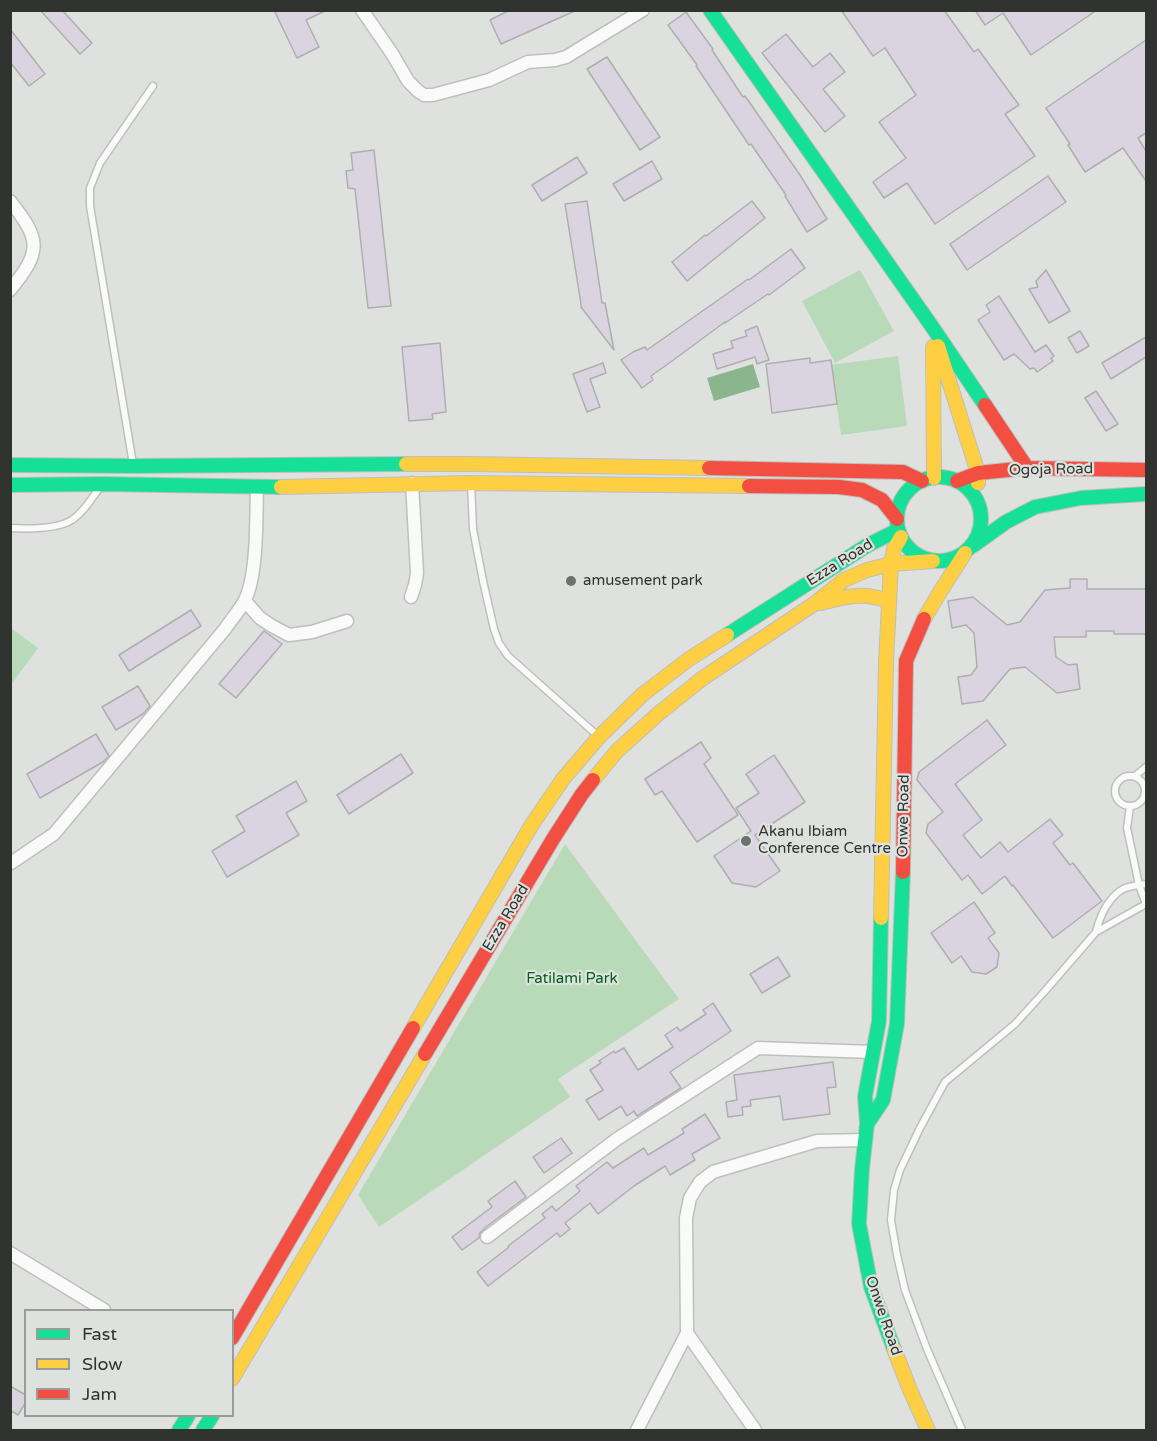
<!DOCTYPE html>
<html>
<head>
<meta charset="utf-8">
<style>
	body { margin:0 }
	#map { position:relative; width:1157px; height:1441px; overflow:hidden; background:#dfe1df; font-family:"Varela Round",sans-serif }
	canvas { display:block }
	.frame { position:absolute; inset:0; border:12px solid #313331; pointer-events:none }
	.legend { position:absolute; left:24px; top:1309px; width:210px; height:108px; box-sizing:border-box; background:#dee2de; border:2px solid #999c99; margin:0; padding:8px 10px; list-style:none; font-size:18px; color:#313331 }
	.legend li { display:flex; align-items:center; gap:12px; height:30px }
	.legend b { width:30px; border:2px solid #999c99 }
</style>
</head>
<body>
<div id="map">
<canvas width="1157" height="1441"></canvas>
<div class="frame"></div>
<ul class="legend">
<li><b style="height:8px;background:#16e098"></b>Fast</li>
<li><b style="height:8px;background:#ffcf43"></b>Slow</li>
<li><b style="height:8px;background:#f24e42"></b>Jam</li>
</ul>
</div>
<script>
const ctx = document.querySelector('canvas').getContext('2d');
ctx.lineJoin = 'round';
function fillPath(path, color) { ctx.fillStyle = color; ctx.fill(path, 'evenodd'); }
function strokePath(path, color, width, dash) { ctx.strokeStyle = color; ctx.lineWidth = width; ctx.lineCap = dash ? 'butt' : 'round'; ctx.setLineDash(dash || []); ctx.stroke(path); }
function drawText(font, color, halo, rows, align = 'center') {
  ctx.font = font + ' "Varela Round",sans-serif'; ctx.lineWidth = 4.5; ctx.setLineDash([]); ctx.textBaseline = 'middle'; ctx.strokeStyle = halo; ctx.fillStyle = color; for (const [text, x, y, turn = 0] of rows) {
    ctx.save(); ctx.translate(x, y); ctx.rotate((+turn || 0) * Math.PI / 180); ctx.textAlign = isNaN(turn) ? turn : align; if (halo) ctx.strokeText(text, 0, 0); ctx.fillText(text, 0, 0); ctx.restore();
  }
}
fillPath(new Path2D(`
	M860,270L894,331L835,363L802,301Z
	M898,356L907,426L841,435L831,365Z
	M11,628L38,648L11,685Z
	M565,844L679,999L558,1079L570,1097L379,1227L358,1195Z`), '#b8dab9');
fillPath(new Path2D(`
	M753,364L760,387L714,401L707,378Z`), '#8bb68d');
const building = new Path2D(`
	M40,10H62L92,43L80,54Z
	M274,10H327L306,20L319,47L297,58Z
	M510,10H577L501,44L490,20Z
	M841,10H944L974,52L978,49L1019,105L1005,114L1035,156L935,224L907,183L884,198L873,182L906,158L879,122L916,95L885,48L873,56Z
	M975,10H1097L1031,55L1003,13L985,25Z
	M686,12L713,49L712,50L743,97L745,96L800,175L827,219L807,232L785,196L786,195L751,144L749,145L696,66L697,65L668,25Z
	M10,29L45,74L29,86L10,62Z
	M786,34L813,67L830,53L845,72L823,89L845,116L825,132L762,53Z
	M1146,40V133L1138,138L1146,151V181L1123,148L1085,172L1068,145L1070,144L1046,108Z
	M607,57L660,137L640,150L587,69Z
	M374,150L391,306L368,308L355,189L348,188L346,171L353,170L351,153Z
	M577,157L587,173L542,201L532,185Z
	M652,161L662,179L624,201L613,184Z
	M1048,176L1066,202L967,270L950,244Z
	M587,201L602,303H605L614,350L581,307V304L565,204Z
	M752,201L765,218L687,281L672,262L705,235L706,236Z
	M791,249L805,268L769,295L768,294L725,323V322L672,361L651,376L653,380L642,388L621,360L633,352L645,347L647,350L748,279L749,280Z
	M1046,270L1070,311L1049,323L1029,289L1038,287L1036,281Z
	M999,296L1035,352L1046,345L1054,356L1051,358L1053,361L1037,372L1034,368L1030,369L1014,354L1004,360L978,320L990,312L986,305Z
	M757,326L769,360L757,364L755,357L717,369L713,354L733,348L731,341L747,336L745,331Z
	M1080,331L1089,346L1077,353L1068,338Z
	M1146,337V357L1111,379L1102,363Z
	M440,343L446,412L432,414L433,419L409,421L402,347Z
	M810,358V363L831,360L837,404L772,413L766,364Z
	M603,363L606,373L590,379L600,407L587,412L573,374Z
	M1096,391L1118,424L1106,431L1085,398Z
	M1070,579H1087V589H1146V634H1114V631H1086V637H1054L1056,657L1068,665L1077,664L1080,689L1057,693L1025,667L1010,669L983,701L962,704L958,677L971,675L977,667L974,633L966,625L952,628L948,601L973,597L1007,625L1020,622L1045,590L1070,588Z
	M191,610L201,626L129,671L119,655Z
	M264,631L282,644L236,698L219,684Z
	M138,686L150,706L143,714L116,730L102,707Z
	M987,720L1006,745L955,784L982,820L963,835L981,858L1000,842L1008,852L1050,819L1063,835L1053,843L1070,865L1073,863L1102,901L1053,938L1013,885L1012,886L1005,876L982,894L968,875L962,880L926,833L928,824L943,812L917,780L919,772Z
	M96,734L109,756L103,762L40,798L27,774Z
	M701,742L711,758L704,764L738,815L697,842L662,791L655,795L645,779Z
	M401,754L413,773L349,814L337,795Z
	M774,755L805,802L755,835L780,871L756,887L732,883L714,856L751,831L736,808L759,793L746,774Z
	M296,781L307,801L286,813L299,835L227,877L212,851L245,831L236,816Z
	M974,902L995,933L988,938L999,953L997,967L986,974L972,972L961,956L952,963L931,933Z
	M778,957L790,976L762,993L750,974Z
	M713,1003L731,1031L670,1072L681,1088L637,1116L634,1111L627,1116L621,1106L599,1120L586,1100L603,1090L590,1070L601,1063L599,1061L614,1051L615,1053L624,1048L638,1070L673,1047L665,1035L677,1027L680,1031L706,1014L703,1010Z
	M833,1062L836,1087L827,1088L830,1114L783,1120L780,1096L750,1100L751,1106L742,1107L743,1115L728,1117L726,1102L737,1100L734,1075Z
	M705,1114L720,1138L692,1154L695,1160L670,1175L665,1166L634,1186L598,1214L590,1203L565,1223L570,1229L560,1237L557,1233L488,1286L477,1272L509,1247L508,1246L545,1218L542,1214L552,1206L556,1211L580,1191L576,1186L607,1162L613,1168L644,1148L648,1155L684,1133L682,1129Z
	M561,1138L572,1153L544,1173L533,1157Z
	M515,1181L526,1197L486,1227L480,1233L479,1238L462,1250L452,1237L492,1207L488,1201Z
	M10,1386L26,1395V1402L18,1415L10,1410Z`);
fillPath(building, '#dad4e1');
strokePath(building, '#aeaeae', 1.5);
const lane = new Path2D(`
	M133,464L90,206V188L100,163L153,86
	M471,483L473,529L483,581L494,629L499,643L508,656L598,736
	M10,528C28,529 57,529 72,520C84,512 92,498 100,487
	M1115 791a15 15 0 1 1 30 0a15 15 0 1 1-30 0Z
	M1135,776L1146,767
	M1130,806L1127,828L1139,885L1146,904
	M1096,932C1100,916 1108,898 1123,889C1130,886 1139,885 1146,884
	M962,1430L927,1349L905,1290L897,1255L891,1220L894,1190L900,1170L920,1128L945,1082L1015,1024L1045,991L1096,932L1146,904`);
const street = new Path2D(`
	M362,10L393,55L408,81L418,91L424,95H433L489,80L528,62L555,60L566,57L643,10
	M10,201C41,240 42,251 10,290
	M411,597L415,585L417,573L412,483
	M245,601L260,618L272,626L289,635L312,632L347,621
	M11,863L54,834L225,629C231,620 239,611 244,602C258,576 256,517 257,487
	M487,1237L617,1139L758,1048L873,1052
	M10,1253L104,1310
	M687,1333L755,1430
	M637,1430L687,1333L686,1218L690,1198L700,1182L713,1172L817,1141L865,1140`);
const fast = new Path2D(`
	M710,10L933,328L985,405
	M10,465L133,466L406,464
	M897 519a42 42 0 1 1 84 0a42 42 0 1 1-84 0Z
	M10,485L102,484L281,487
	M974,545L1006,522L1035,507L1081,498L1146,494
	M727,635L868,545L898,530
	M881,918L879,1021L865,1096L867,1124L862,1169L859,1224L871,1287L894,1349
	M867,1124L883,1100L897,1024L903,872
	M179,1430L188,1416
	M203,1430L212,1416`);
const slow = new Path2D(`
	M938,346L978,473V483
	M933,347L934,478
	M406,464H469L709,468
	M281,487L471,483L749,486
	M821,603C847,596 863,592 889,601
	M924,619L940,592L965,553
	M593,780L617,751L658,714L703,678L814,604L844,580L867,570L891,564L933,561
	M881,918L886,663L891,564L894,549L901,537
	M413,1028L531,826L563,779L599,737L642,695L689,659L727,635
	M894,1349L910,1390L928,1430
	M232,1379L425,1054`);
const jam = new Path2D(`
	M985,405L1027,468
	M709,468L903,472L922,481
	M957,481L978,473L1027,468L1146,470
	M749,486L839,487L862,490L882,500L897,519
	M903,872L906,661L924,619
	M425,1054L553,839L582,794L593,780
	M232,1338L413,1028`);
strokePath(lane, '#bebfbe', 9);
strokePath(street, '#bebfbe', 15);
strokePath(fast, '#bebfbe', 16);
strokePath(slow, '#bebfbe', 16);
strokePath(jam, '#bebfbe', 16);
strokePath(lane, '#fafafa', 6);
strokePath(street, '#fafafa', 12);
strokePath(fast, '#16e098', 14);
strokePath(slow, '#ffcf43', 14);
strokePath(jam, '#f24e42', 14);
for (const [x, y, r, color] of [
	[571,581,6,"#6e706e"],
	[746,841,6,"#6e706e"]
]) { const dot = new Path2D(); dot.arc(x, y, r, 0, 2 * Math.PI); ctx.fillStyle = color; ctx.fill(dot); strokePath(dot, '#dee2de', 2); }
drawText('15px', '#313331', '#dee2de', [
	["Ogoja Road",1051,470,-1],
	["Ezza Road",840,563,-32],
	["Onwe Road",904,816,-89],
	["Ezza Road",506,918,-59],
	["Onwe Road",883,1316,71]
]);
drawText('15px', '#313331', '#dee2de', [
	["amusement park",583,581],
	["Akanu Ibiam",758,832],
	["Conference Centre",758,849]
], 'left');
drawText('15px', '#00631a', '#dee2de', [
	["Fatilami Park",572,979]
]);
</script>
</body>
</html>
